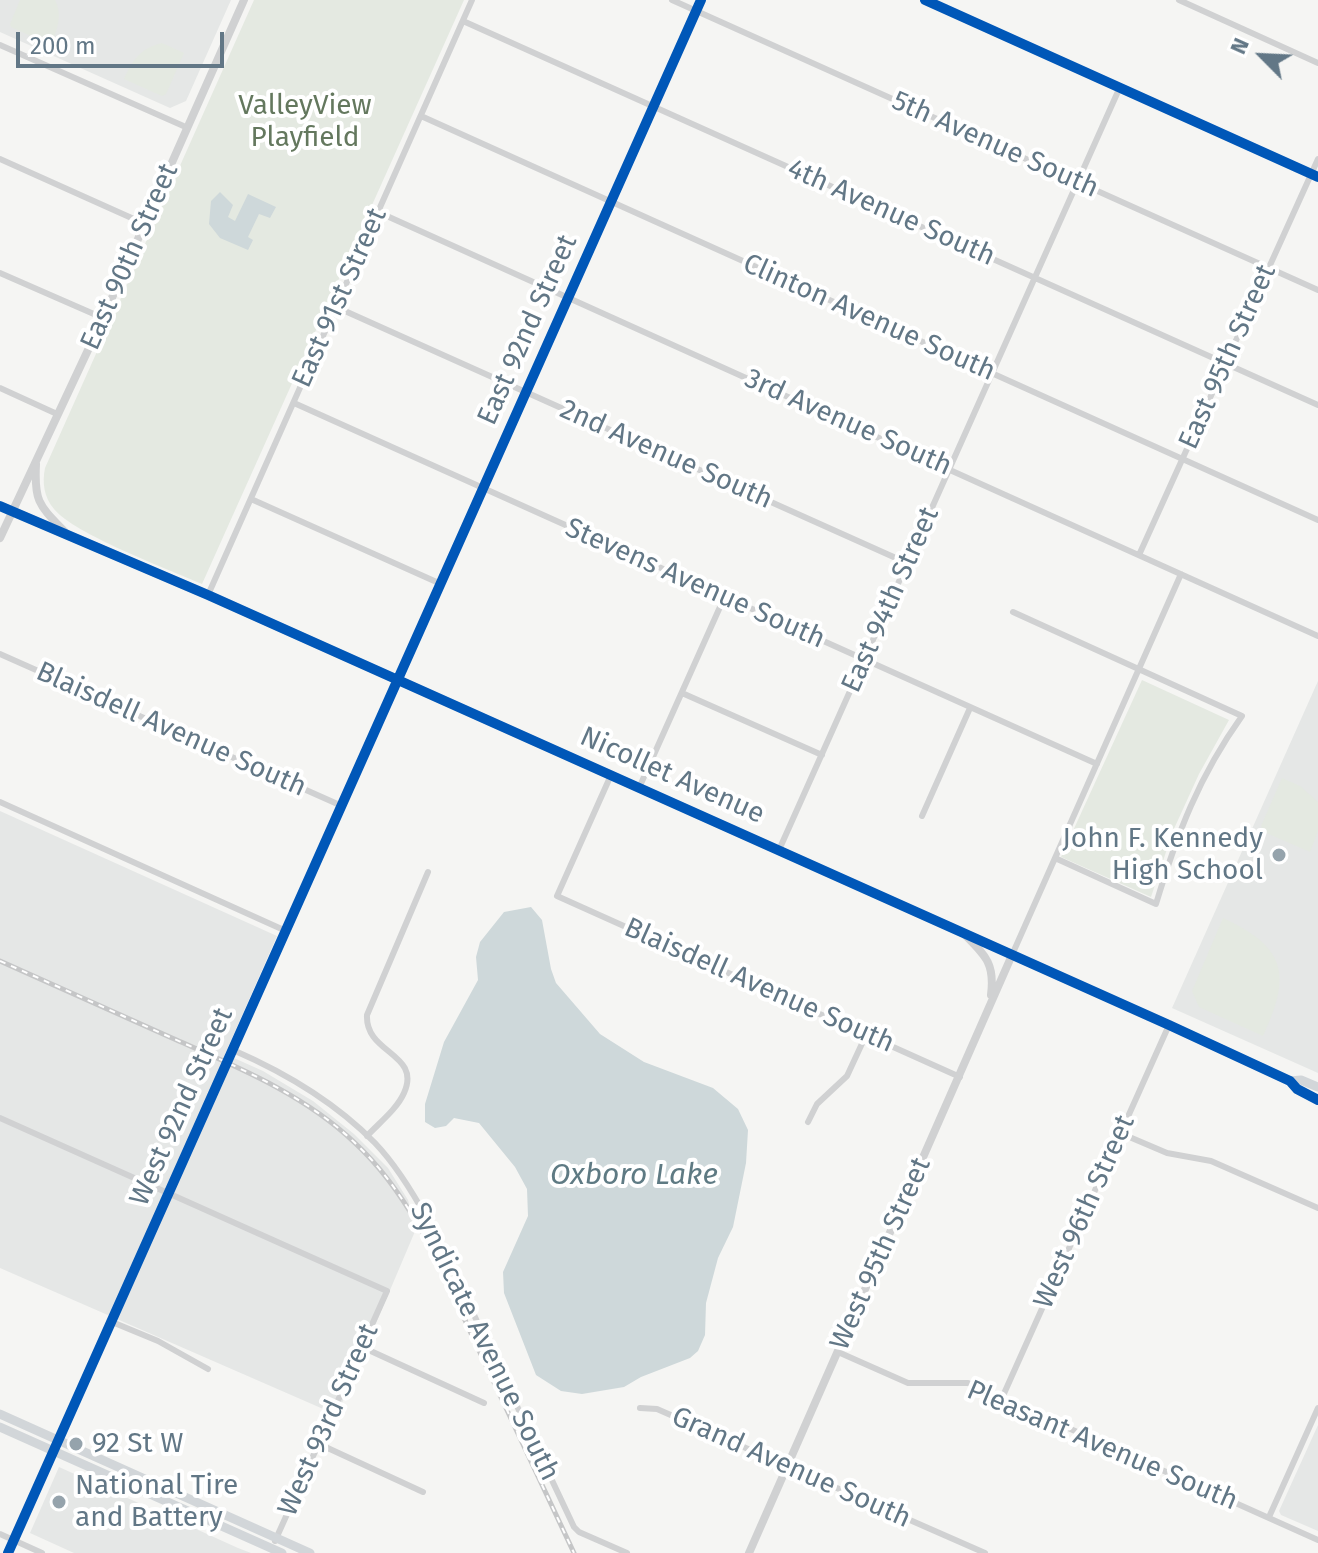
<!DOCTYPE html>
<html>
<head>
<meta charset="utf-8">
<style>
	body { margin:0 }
	#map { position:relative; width:1318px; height:1553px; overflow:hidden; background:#f5f5f3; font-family:"Fira Sans",sans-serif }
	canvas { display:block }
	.north { position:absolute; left:1222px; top:16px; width:80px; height:80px; -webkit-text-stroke:6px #fff; paint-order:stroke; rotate:294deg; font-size:22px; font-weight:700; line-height:32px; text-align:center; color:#627786 }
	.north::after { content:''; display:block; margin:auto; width:28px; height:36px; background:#627786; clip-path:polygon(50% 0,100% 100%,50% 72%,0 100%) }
	.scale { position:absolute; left:16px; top:32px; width:208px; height:36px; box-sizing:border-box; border:4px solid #627786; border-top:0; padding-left:10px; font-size:24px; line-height:28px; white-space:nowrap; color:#627786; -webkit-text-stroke:6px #fff; paint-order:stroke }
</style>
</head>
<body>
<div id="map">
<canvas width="1318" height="1553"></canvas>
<div class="north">N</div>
<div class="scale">200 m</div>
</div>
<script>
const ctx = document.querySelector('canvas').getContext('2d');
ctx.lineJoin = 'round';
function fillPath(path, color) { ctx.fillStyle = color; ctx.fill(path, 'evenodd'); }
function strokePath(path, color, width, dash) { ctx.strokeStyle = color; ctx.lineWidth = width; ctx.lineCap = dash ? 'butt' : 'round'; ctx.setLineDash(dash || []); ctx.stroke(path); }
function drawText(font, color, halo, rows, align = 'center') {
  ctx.font = font + ' "Fira Sans",sans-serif'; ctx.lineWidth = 8; ctx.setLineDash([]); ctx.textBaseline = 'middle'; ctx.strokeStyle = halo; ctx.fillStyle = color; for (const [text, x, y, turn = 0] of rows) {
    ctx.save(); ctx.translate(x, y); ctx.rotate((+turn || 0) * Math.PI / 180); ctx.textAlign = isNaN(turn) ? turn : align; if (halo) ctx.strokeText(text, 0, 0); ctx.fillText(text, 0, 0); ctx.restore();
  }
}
fillPath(new Path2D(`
	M0,0H231L186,101L170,108L0,32Z
	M1318,681V1073L1172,1008Z
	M0,811L277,936L225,1054L263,1071L313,1101L354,1134L388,1168L408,1200L416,1229L337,1415L0,1268Z
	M1318,1425V1531L1281,1515L1279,1511Z
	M59,1467L238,1548L251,1553H74L30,1533Z`), '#e5e7e6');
fillPath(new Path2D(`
	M20,0H55C63,15 57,30 51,45L11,27L10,24Z
	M254,0H464L202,584C168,569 74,534 54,509C44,497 42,483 45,468Z
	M162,43L184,53L166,94L162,96L124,79C133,59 141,48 162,43Z
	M1142,680L1229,720L1199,774L1173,831L1151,897L1061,857Z
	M1282,778L1300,786L1318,802V831L1310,852L1264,832L1261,826Z
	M1223,918C1286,947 1292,975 1263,1036L1199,1007L1192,991Z`), '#e4e9e1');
fillPath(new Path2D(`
	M220,192L233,205L228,217L235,221L248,194L276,207L270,218L259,214L248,237L253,240L248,250L220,238L209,224L211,201Z
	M531,907L542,920L551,969L556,983L600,1034L644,1062L713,1088L738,1109L748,1130L746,1163L733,1227L718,1258L706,1303L705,1335L698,1351L690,1358L641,1377L624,1387L582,1394L561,1391L536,1375L504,1293L503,1272L528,1216L527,1189L515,1167L479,1123L454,1118L446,1126L435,1128L425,1122V1104L444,1042L478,980L476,957L480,942L504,912Z`), '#ced8da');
strokePath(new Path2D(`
	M672,0L1318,290
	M1179,0L1318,63
	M463,21L1318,405
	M0,45L188,128
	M421,116L1318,520
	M0,159L145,224
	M378,212L1318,636
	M0,273L103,318
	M336,307L907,563
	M0,388L57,414
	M294,403L1097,764
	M251,499L441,584
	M1139,555L1318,159
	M208,595L472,0
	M1013,612L1242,716C1199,776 1177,834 1156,904L1055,858
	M0,654L342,806
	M682,693L822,755
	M611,775L557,896L960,1077
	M639,788L724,598
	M0,802L286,931
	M922,816L970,708
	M779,850L1120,87
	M1012,955L1181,574
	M233,1050C286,1073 335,1102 375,1143C416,1186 450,1263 475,1317C508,1387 541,1457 574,1527L579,1532L627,1553
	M0,1118L387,1291L275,1541
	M808,1122L817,1104L847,1076L866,1035
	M1120,1133L1167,1153L1211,1161L1318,1208
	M367,1136C379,1123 397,1109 404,1093C422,1053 365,1054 367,1015L428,872
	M112,1322L158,1341L208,1369
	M362,1347L484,1403
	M838,1352L908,1383H968L1318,1540
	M1002,1398L1169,1025
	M640,1408L657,1409L985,1553
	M319,1444L423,1492
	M1269,1517L1318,1408
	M0,1534L42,1553
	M8,1553L701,0`), '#d0d1d2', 6);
strokePath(new Path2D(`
	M36,464C34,502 39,505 65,532
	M0,538L103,318L244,0
	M965,935C986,956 995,964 991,995
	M749,1553L1012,955`), '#d0d1d2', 8);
strokePath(new Path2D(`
	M925,0L1318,177
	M0,506L208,595L1169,1025L1290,1081L1297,1089L1318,1100
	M1290,1081L1301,1080L1318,1087
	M0,1414L310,1553
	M0,1427L282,1553`), '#d2d6d9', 9);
const rail = new Path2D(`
	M0,961C57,986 114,1012 172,1038C235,1066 304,1094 355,1143C413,1197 443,1273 476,1344C509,1414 541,1483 574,1553`);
strokePath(rail, '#c5c6c7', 5);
strokePath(rail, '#fff', 2, [6]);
strokePath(new Path2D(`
	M925,0L1318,177
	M0,506L208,595L1169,1025L1290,1081L1297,1089L1318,1100
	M8,1553L701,0`), '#0057b8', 10);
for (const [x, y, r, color] of [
	[1279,855,8,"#95a3ac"],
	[76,1444,8,"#95a3ac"],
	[59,1502,8,"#95a3ac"]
]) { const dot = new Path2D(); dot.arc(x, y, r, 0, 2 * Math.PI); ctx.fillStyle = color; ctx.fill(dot); strokePath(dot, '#fff', 3); }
drawText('28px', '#64785e', '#fff', [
	["ValleyView",305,106],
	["Playfield",305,138]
]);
drawText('28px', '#627786', '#fff', [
	["5th Avenue South",995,145,24],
	["4th Avenue South",891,213,24],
	["East 90th Street",130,257,-66],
	["East 91st Street",340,298,-66],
	["Clinton Avenue South",869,318,24],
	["East 92nd Street",528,330,-66],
	["East 95th Street",1228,357,-66],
	["3rd Avenue South",848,423,24],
	["2nd Avenue South",666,455,24],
	["Stevens Avenue South",695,584,24],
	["East 94th Street",891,600,-66],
	["Blaisdell Avenue South",171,730,24],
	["Nicollet Avenue",672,776,24],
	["Blaisdell Avenue South",759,986,24],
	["West 92nd Street",182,1107,-66],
	["West 96th Street",1085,1212,-66],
	["West 95th Street",881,1254,-66],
	["Syndicate Avenue South",484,1342,64],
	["West 93rd Street",329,1420,-66],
	["Pleasant Avenue South",1102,1446,23],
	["Grand Avenue South",791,1468,24]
]);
drawText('28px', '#627786', '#fff', [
	["John F. Kennedy",1263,839,"right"],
	["High School",1263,871,"right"],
	["92 St W",92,1444],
	["National Tire",75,1486],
	["and Battery",75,1518]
], 'left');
drawText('italic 30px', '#5e7a83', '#fff', [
	["Oxboro Lake",634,1176]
]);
</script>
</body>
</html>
